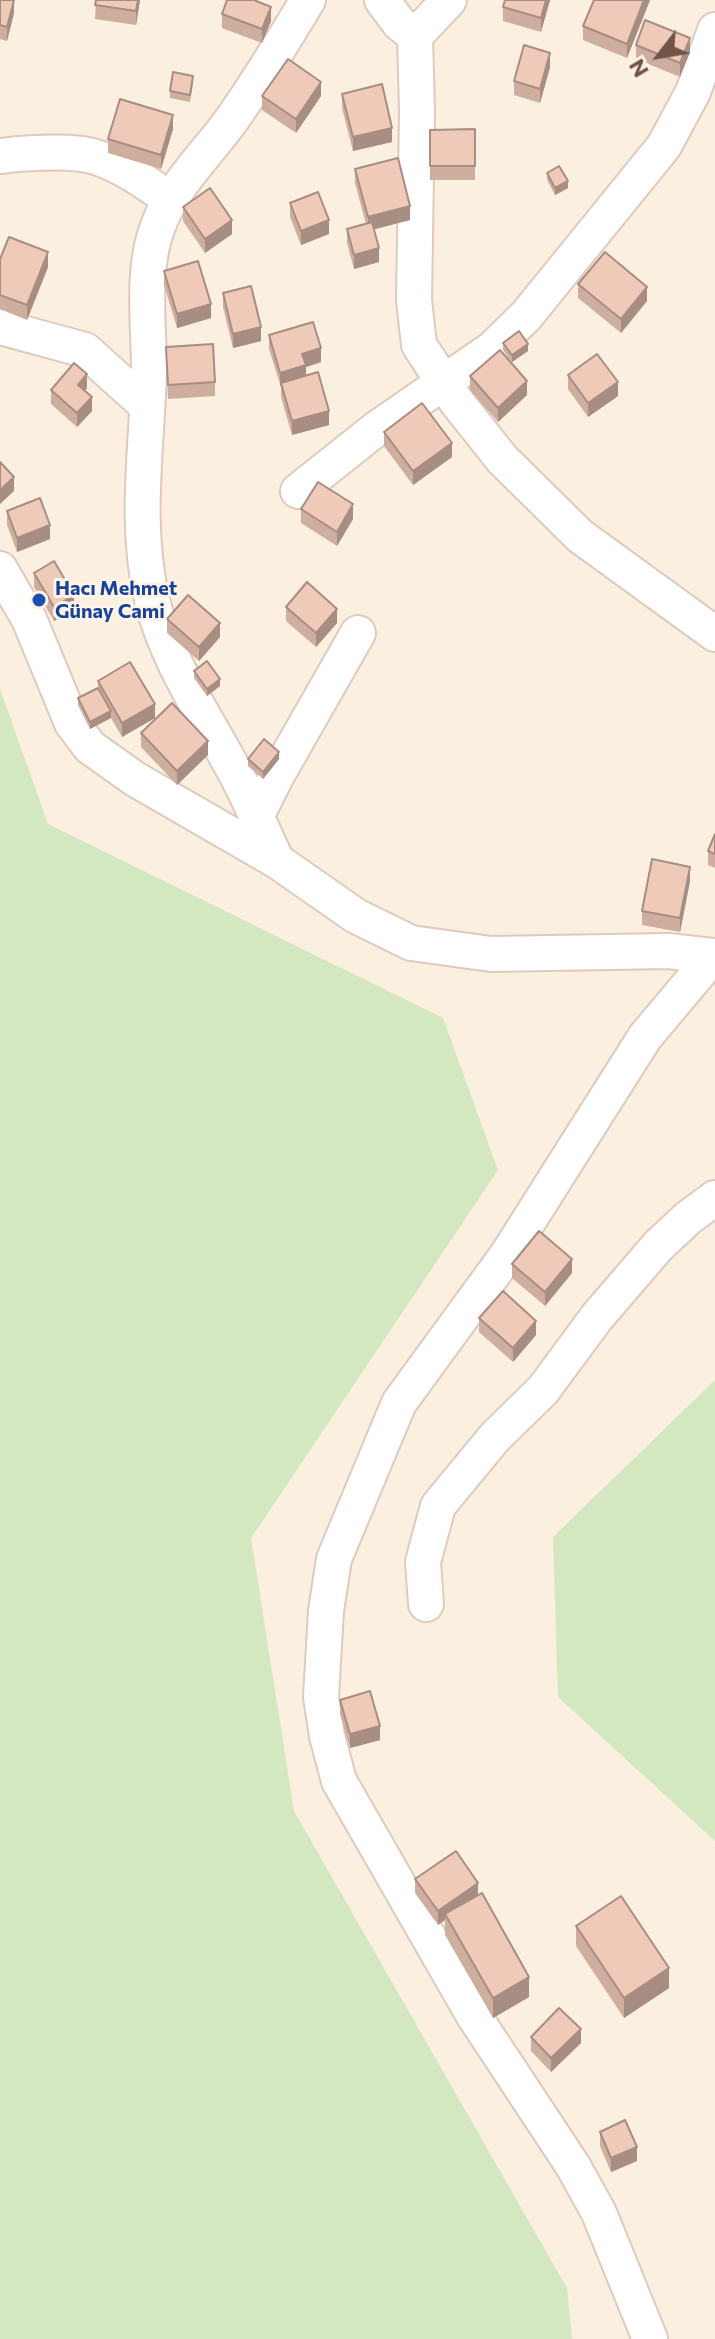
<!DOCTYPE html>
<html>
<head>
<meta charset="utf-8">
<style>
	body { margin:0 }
	#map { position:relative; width:715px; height:2339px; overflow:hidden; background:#fbefe0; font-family:Commissioner,sans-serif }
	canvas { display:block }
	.north { position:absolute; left:619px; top:16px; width:80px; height:80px; -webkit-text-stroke:6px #fef3e6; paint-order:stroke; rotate:239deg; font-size:22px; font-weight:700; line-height:32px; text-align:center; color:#715449 }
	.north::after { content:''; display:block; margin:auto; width:28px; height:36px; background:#715449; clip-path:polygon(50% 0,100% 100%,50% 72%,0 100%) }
</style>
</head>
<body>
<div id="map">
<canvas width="715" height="2339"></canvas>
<div class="north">N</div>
</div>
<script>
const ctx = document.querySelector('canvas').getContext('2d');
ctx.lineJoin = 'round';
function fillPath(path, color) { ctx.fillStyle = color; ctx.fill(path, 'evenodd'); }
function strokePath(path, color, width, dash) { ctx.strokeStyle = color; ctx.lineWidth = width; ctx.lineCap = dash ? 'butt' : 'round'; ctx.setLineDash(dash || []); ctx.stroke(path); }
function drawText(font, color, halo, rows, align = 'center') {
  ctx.font = font + ' Commissioner,sans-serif'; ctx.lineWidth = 6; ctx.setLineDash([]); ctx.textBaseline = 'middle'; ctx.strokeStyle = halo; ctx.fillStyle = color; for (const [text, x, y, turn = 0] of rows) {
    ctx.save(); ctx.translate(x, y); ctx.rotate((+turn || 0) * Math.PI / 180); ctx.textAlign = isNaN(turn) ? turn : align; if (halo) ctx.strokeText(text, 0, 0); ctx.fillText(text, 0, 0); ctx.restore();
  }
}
fillPath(new Path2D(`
	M0,689L48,824L443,1018L498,1170L251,1538L294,1811L567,2288L572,2339H0Z
	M715,1380V1841L558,1697L553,1537Z`), '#d3e8c0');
const minor = new Path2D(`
	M382,0L399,23L415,36
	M449,0L415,36L417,111L414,300L419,345L456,401L502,459L580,536L715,634
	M0,156C27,153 55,151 82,154C113,158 146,183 171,200
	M0,327L85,350L146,405
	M298,491L376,429L492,349L526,316L664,146L693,92L715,30
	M0,569L29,619L72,723L90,747L135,779L277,861L356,916L411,943L491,954L668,951L715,956
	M256,817L277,775L358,633
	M277,861C263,832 251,802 236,774C206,717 167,663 152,600C134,523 147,448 149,370C149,325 141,269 158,226C173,186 205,156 230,122C258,83 283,41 308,0
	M426,1604L423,1562L438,1506L495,1437L543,1390L597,1317L658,1246L688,1218L715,1198
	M650,2339L599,2213L573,2166L474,2016L339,1781L327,1736L321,1697L326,1611L334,1559L399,1403L507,1255L645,1037L713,956`);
strokePath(minor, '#dfcabd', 38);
strokePath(minor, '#fff', 34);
fillPath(new Path2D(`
	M0,0L14,13L7,41L0,39Z
	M96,0H140L136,25L95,19Z
	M505,0H550L541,32L503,21V7Z
	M594,0H650L627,58L583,40V26Z
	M222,14L271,21L262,43L222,28Z
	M636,45L690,52L680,77L636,59Z
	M550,67L540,103L514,95V81Z
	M193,83L190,102L170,98V91Z
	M342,94L392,142L353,151L342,108Z
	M262,96H321L296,133L262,110Z
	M173,129L161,169L108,153V139Z
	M475,129V180H430V130Z
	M355,169L410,220L374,229L379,262L354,269L347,243V229L366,224L355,183Z
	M547,173L568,188L555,195L547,180Z
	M290,203L329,234L301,245L290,217Z
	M183,207L232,234L205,253L183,221Z
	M0,259L48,267L27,320L0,309Z
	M164,271L211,318L177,328L164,285Z
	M578,284L647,301L621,333L578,298Z
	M223,293L261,341L233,348L223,307Z
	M269,335L321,362L306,367V376L329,425L292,435L281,397V387L269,349Z
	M503,343L528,351L512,362L503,350Z
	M166,347L215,382V396L168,399Z
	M568,375L618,396L588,417L568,389Z
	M470,376L527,395L498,422L470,390Z
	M87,388L85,391L92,411L77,427L51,404V390Z
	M384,432L452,457L413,485L384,446Z
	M301,509L353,519L337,546L301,523Z
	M7,511L50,539L17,552L7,525Z
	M34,573L74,609L54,621L34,587Z
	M286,607L337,623L316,647L286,621Z
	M167,619L220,637L199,661L167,633Z
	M194,671L220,686L207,696L194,678Z
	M98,681L155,718L122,737L111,718L90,729L78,705V698L98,688Z
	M141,733L208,755L177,785L141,747Z
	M248,759H279L263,779L248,766Z
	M715,834V868L708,865V851Z
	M690,881L680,932L642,925V911Z
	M512,1264L572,1273L545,1306L512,1278Z
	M479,1318L536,1335L513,1362L479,1332Z
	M340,1700L380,1740L350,1748L340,1714Z
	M415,1879L478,1895L529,1997L493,2018L445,1935V1920L438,1925L415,1893Z
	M576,1926L669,1988L624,2018L576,1946Z
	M531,2037L581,2043L551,2072L531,2051Z
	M600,2132L637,2161L611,2172L600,2146Z`), '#ceae9f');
fillPath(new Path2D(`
	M14,0V13L7,41V27Z
	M138,0H140L136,25V11Z
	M546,0H550L541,32V18Z
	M644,0H650L627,58V44Z
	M271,7V21L262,43V29Z
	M690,38V52L680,77V63Z
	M550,53V67L540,103V89Z
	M321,82V96L296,133V119Z
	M173,115V129L161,169V155Z
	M392,128V142L353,151V137Z
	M568,181V188L555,195V188Z
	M410,206V220L368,231V217Z
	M232,220V234L205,253V239Z
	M329,220V234L301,245V231Z
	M379,248V262L354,269V255Z
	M48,252V267L27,320V305Z
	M647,287V301L621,333V319Z
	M211,304V318L177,328V314Z
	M261,327V341L233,348V334Z
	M528,344V351L512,362V355Z
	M321,348V362L306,367V379L281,383L280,387V373L302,354Z
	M87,374V388L78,399V385Z
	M527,381V395L498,422V408Z
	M618,382V396L588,417V403Z
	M92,397V411L77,427V413Z
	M329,411V425L292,435V421Z
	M452,443V457L413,485V471Z
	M14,477V491L0,504V490Z
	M353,504V519L337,546V532Z
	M50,525V539L17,552V538Z
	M74,595V609L54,621V607Z
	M337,609V623L316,647V633Z
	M220,623V637L199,661V647Z
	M220,679V686L207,696V689Z
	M155,704V718L122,737V723Z
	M111,711V718L90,729V722Z
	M208,741V755L177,785V771Z
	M279,752V759L263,779V772Z
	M690,867V881L680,932V918Z
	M572,1259V1273L545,1306V1292Z
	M536,1321V1335L513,1362V1348Z
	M380,1726V1740L350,1748V1734Z
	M478,1883V1897L445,1914V1920L438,1925V1911Z
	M669,1968V1988L624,2018V1998Z
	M529,1977V1997L493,2018V1998Z
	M581,2029V2043L551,2072V2058Z
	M637,2147V2161L611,2172V2158Z`), '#a88d82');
const building = new Path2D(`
	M0,0H14L7,27L0,25Z
	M96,0H138L136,11L95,5Z
	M227,0H254L271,7L262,29L222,14Z
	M505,0H546L541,18L503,7Z
	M594,0H644L627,44L583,26Z
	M645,20L690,38L680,63L636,45Z
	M524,45L550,53L540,89L514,81Z
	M288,59L321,82L296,119L262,96Z
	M173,72L193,76L190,95L170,91Z
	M382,84L392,128L353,137L342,94Z
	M120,99L173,115L161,155L108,139Z
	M475,129V166H430V130Z
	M398,158L410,206L368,217L355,169Z
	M559,166L568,181L555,188L547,173Z
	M210,188L232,220L205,239L183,207Z
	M318,192L329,220L301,231L290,203Z
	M372,222L379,248L354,255L347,229Z
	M9,237L48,252L27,305L0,295V259Z
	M605,252L647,287L621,319L578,284Z
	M198,261L211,304L177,314L164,271Z
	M251,286L261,327L233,334L223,293Z
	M313,322L321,348L302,354L306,365L280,373L269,335Z
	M519,331L528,344L512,355L503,343Z
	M213,344L215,382L168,385L166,347Z
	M500,350L527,381L498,408L470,376Z
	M597,354L618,382L588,403L568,375Z
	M74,363L87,374L78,385L92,397L77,413L51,390Z
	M318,372L329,411L292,421L281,383Z
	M422,403L452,443L413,471L384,432Z
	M0,462L14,477L0,490Z
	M318,482L353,504L337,532L301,509Z
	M40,498L50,525L17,538L7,511Z
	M54,561L74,595L54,607L34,573Z
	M307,582L337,609L316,633L286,607Z
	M188,595L220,623L199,647L167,619Z
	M207,661L220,679L207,689L194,671Z
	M130,662L155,704L122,723L98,681Z
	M98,688L111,711L90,722L78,698Z
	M172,703L208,741L177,771L141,733Z
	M264,739L279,752L263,772L248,759Z
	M715,834V854L708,851Z
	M652,859L690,867L680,918L642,911Z
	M539,1231L572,1259L545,1292L512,1264Z
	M503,1291L536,1321L513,1348L479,1318Z
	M370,1691L380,1726L350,1734L340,1700Z
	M456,1851L478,1883L438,1911L415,1879Z
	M482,1893L529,1977L493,1998L445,1914Z
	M621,1896L669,1968L624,1998L576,1926Z
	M559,2008L581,2029L551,2058L531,2037Z
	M625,2120L637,2147L611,2158L600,2132Z`);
fillPath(building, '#f0cab9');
strokePath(building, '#a88d82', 2);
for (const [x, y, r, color] of [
	[39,600,8,"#1a4fb4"]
]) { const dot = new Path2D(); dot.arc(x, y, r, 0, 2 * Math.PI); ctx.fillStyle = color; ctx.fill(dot); strokePath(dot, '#fef3e6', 3); }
drawText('bold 20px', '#164399', '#fef3e6', [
	["Hacı Mehmet",55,588],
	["Günay Cami",55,611]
], 'left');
</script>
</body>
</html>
